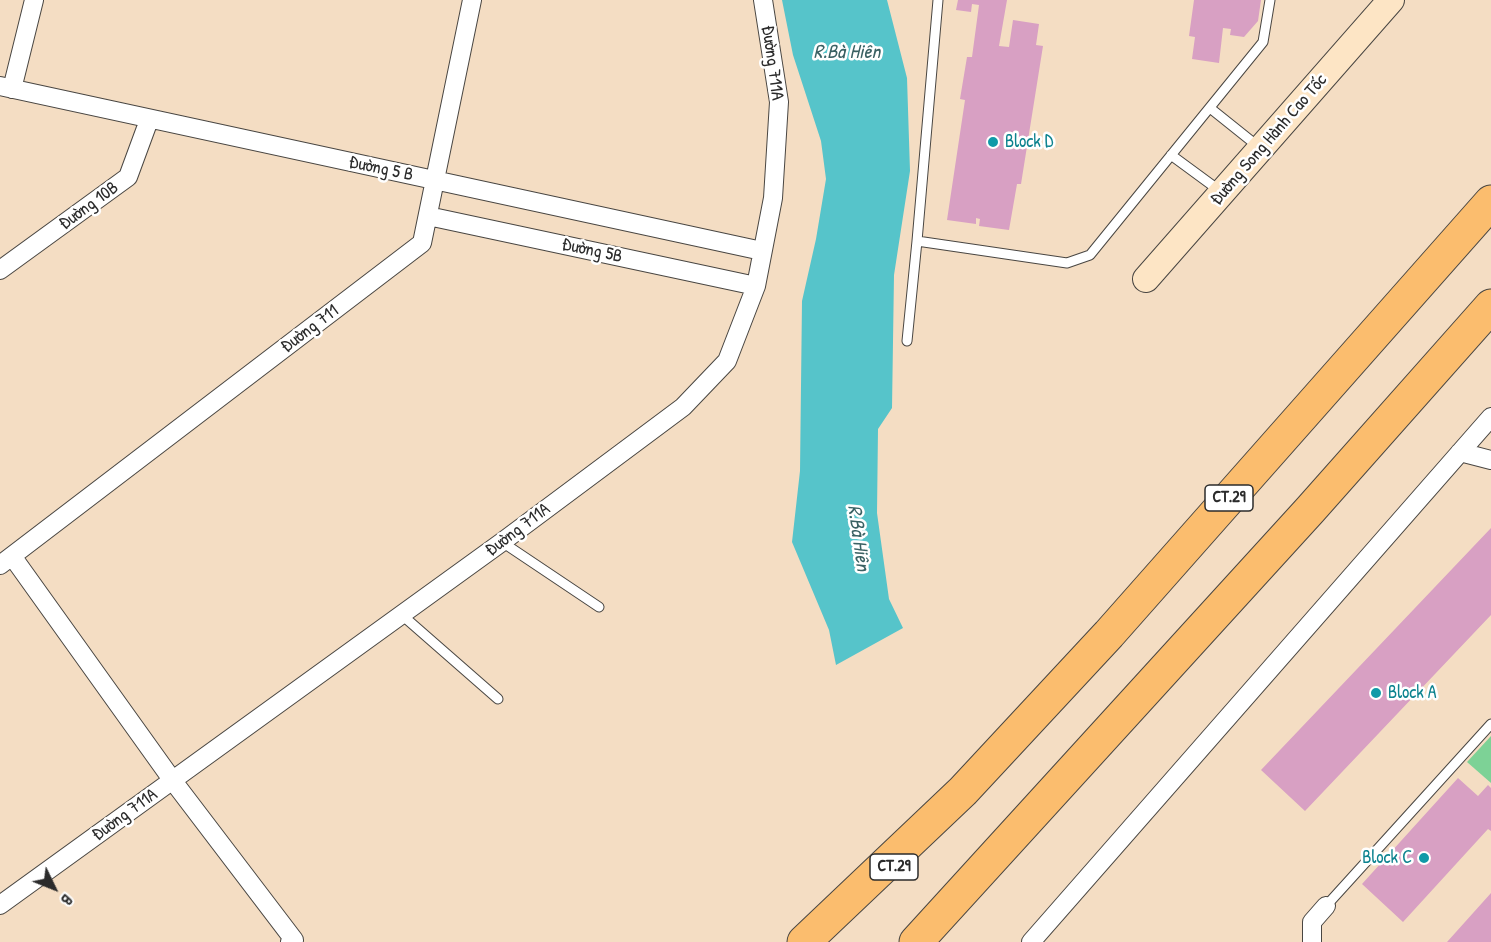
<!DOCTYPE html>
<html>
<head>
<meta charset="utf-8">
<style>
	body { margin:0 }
	#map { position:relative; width:1491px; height:942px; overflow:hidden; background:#f4ddc3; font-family:"Patrick Hand",sans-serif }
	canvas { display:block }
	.north { position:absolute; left:24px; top:858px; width:60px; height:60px; -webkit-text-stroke:4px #fff; paint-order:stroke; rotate:133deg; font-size:16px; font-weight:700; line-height:24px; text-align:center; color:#2b2b2b }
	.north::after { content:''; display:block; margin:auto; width:21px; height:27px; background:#2b2b2b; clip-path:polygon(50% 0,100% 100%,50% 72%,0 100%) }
</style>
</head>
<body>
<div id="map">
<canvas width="1491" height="942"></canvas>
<div class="north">B</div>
</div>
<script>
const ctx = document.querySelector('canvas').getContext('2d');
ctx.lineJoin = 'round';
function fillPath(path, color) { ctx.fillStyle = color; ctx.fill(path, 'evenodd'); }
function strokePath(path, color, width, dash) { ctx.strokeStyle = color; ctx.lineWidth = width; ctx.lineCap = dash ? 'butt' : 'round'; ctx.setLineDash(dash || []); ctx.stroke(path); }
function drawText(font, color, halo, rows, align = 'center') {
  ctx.font = font + ' "Patrick Hand",sans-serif'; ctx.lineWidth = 5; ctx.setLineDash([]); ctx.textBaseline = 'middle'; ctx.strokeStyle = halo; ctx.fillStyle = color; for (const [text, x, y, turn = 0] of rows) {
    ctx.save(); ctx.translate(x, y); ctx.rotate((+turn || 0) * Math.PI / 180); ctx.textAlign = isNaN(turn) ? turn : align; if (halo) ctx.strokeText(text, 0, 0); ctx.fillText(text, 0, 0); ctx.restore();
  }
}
fillPath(new Path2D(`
	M1491,736V783L1467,762Z`), '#7dd296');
fillPath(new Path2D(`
	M782,0H887L907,78L910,171L894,275L892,408L878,429L877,513L889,599L903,628L836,665L829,630L792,542L800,471L802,301L816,239L826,179L821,141L793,55Z`), '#56c4ca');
fillPath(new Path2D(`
	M958,0H1007L999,46L1009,47L1013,20L1039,24L1036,45L1043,46L1021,184H1017L1009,230L979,226L980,219L976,218V224L947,220L965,100L960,99L967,57H972L979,5L972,4L971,12L956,10Z
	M1194,0H1261L1258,21L1244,37L1230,35L1231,29L1223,28L1219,63L1192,59L1195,37L1189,36Z
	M1491,528V615L1305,811L1261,770Z
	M1458,778L1478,796L1488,785L1491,788V831L1488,829L1403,922L1362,884Z
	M1491,893V942H1447Z`), '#d8a0c3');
const lane = new Path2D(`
	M938,0L917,241L1067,263L1090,255L1263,42L1270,0
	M1210,108L1260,148
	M1171,155L1220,191
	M907,341L917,241
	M502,542L599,607
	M402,615L498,699
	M1326,906L1491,724`);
const street = new Path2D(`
	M0,86L762,251
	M12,89L34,0
	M428,216L756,286
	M0,270L128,177L149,120
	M1460,452L1491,460
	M12,556L173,781L294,940L290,942
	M0,565L422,243L472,0
	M0,905L502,542L683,407L727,361L756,286L773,198L779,102L763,0
	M1031,942L1491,417
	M1312,942V922L1326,906`);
const secondary = new Path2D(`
	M1146,279L1391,0`);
const highway = new Path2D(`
	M804,942L963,791L1109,634L1491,202
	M916,942L1310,510L1491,306`);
strokePath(lane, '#494642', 11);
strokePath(street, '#494642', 20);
strokePath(secondary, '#494642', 28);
strokePath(highway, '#494642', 35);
strokePath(lane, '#fff', 9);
strokePath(street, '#fff', 18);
strokePath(secondary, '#fde5c5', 26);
strokePath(highway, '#fbbd6e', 33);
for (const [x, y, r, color] of [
	[993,142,6,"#0f9aa8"],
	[1376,693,6,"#0f9aa8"],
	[1424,858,6,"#0f9aa8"]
]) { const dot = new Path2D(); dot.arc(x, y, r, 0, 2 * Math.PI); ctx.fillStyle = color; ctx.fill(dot); strokePath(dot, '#fff', 2); }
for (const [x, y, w] of [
	[1229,498,48],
	[894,867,48]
]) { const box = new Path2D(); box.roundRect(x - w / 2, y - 13, w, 26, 4.5); ctx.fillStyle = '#fff'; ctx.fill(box); strokePath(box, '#2b2b2b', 1.5); }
drawText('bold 16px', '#2b2b2b', null, [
	["CT.29",1229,498],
	["CT.29",894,867]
]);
drawText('18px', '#2b2b2b', '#fff', [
	["Đường 711A",772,63,82],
	["Đường Song Hành Cao Tốc",1269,140,-49],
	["Đường 5 B",381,169,12],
	["Đường 10B",89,206,-36],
	["Đường 5B",592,251,12],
	["Đường 711",310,329,-37],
	["Đường 711A",518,530,-37],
	["Đường 711A",125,815,-36]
]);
drawText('18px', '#0d838f', '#fff', [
	["Block D",1005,142],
	["Block A",1388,693],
	["Block C",1412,858,"right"]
], 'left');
drawText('italic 20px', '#3a6163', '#fff', [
	["R.Bà Hiên",847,53],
	["R.Bà Hiên",858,538,82]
]);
</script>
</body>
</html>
